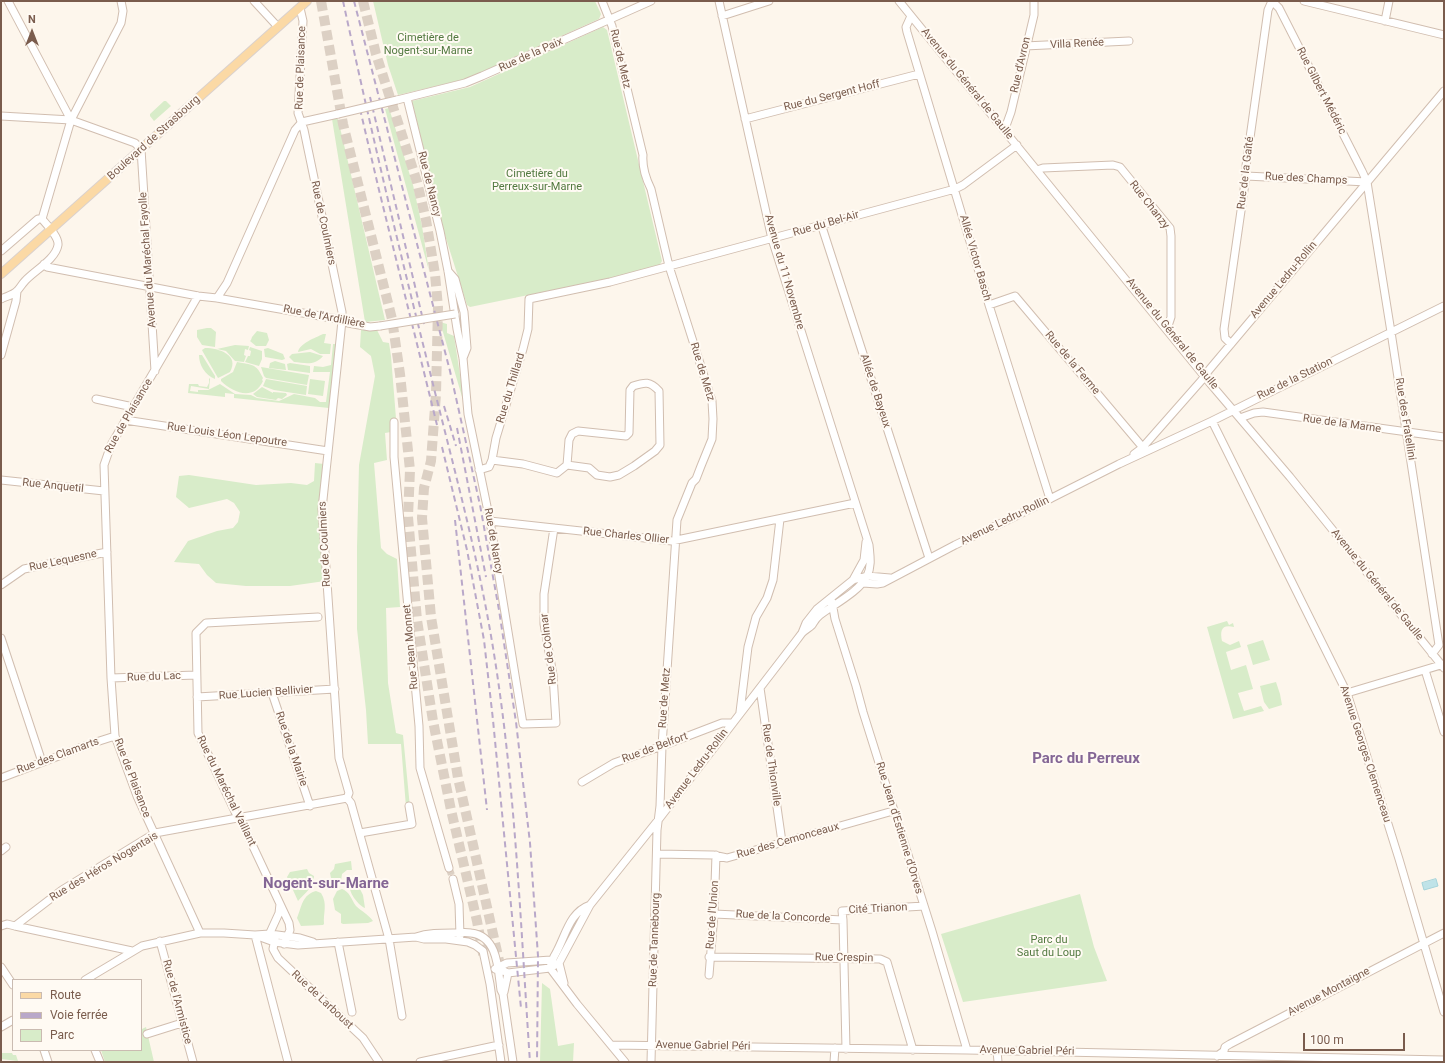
<!DOCTYPE html>
<html>
<head>
<meta charset="utf-8">
<style>
	body { margin:0 }
	#map { position:relative; width:1445px; height:1063px; overflow:hidden; background:#fdf6ec; font-family:Roboto,sans-serif }
	canvas { display:block }
	.frame { position:absolute; inset:0; border:2px solid #7a5c4d; pointer-events:none }
	.legend { position:absolute; left:12px; top:979px; width:130px; height:72px; box-sizing:border-box; background:#fffaf3; border:1px solid #cabbb1; margin:0; padding:5px 7px; list-style:none; font-size:12px; color:#7a5c4d }
	.legend li { display:flex; align-items:center; gap:8px; height:20px }
	.legend b { width:20px; border:1px solid #cabbb1 }
	.north { position:absolute; left:12px; top:12px; width:40px; height:40px; -webkit-text-stroke:3px #fffaf3; paint-order:stroke; rotate:0deg; font-size:11px; font-weight:700; line-height:16px; text-align:center; color:#7a5c4d }
	.north::after { content:''; display:block; margin:auto; width:14px; height:18px; background:#7a5c4d; clip-path:polygon(50% 0,100% 100%,50% 72%,0 100%) }
	.scale { position:absolute; left:1303px; top:1033px; width:102px; height:18px; box-sizing:border-box; border:2px solid #7a5c4d; border-top:0; padding-left:5px; font-size:12px; line-height:14px; white-space:nowrap; color:#7a5c4d; -webkit-text-stroke:3px #fffaf3; paint-order:stroke }
</style>
</head>
<body>
<div id="map">
<canvas width="1445" height="1063"></canvas>
<div class="frame"></div>
<ul class="legend">
<li><b style="height:5px;background:#fbd9a5"></b>Route</li>
<li><b style="height:5px;background:#b9a8c9"></b>Voie ferrée</li>
<li><b style="height:11px;background:#d8ecc9"></b>Parc</li>
</ul>
<div class="north">N</div>
<div class="scale">100 m</div>
</div>
<script>
const ctx = document.querySelector('canvas').getContext('2d');
ctx.lineJoin = 'round';
function fillPath(path, color) { ctx.fillStyle = color; ctx.fill(path, 'evenodd'); }
function strokePath(path, color, width, dash) { ctx.strokeStyle = color; ctx.lineWidth = width; ctx.lineCap = dash ? 'butt' : 'round'; ctx.setLineDash(dash || []); ctx.stroke(path); }
function drawText(font, color, halo, rows, align = 'center') {
  ctx.font = font + ' Roboto,sans-serif'; ctx.lineWidth = 4; ctx.setLineDash([]); ctx.textBaseline = 'middle'; ctx.strokeStyle = halo; ctx.fillStyle = color; for (const [text, x, y, turn = 0] of rows) {
    ctx.save(); ctx.translate(x, y); ctx.rotate((+turn || 0) * Math.PI / 180); ctx.textAlign = isNaN(turn) ? turn : align; if (halo) ctx.strokeText(text, 0, 0); ctx.fillText(text, 0, 0); ctx.restore();
  }
}
fillPath(new Path2D(`
	M373,1H595L601,14L599,19L466,79L398,95L388,65Z
	M603,27L607,30L662,261L659,266L616,277L470,307L467,305L443,229L412,101L470,87Z
	M164,101H166L171,106L154,121L150,116V114Z
	M389,108L413,185L422,226L429,271L385,109Z
	M332,119H338L385,320L365,322Z
	M440,322L447,324V333L454,336L465,407Z
	M207,328H211L216,332L215,347L202,345L197,337V330Z
	M361,330H377L383,342L389,343L391,356L397,431L385,433L387,460L374,463L381,548L387,554L397,559L400,607L386,608L388,683L396,733L403,735L411,818L407,820L401,744H368L366,710L357,629V547L359,465L375,376L371,356L360,347Z
	M257,331L267,333L269,340L266,346H256L250,341L251,340L252,337Z
	M323,334H326L324,343L331,344L330,354H320L311,349L298,352C300,343 315,338 323,334Z
	M333,344H336L329,408L234,398V394L225,393V397L188,393L189,384H198L199,386L207,387L209,383V378L210,379L209,389L191,386L190,391L198,392V390H208L220,384L235,394L251,395L257,398L279,401L294,394L315,398L320,402H326L330,372H313L314,366L323,367L331,365Z
	M235,345L249,346L248,350L245,349L244,355L246,356L244,362L235,361L226,351L217,349Z
	M250,347L262,351V359L259,366L245,362L248,356H250L251,351L249,350Z
	M205,348C219,348 240,355 230,372L218,378L203,352L202,350Z
	M268,348L283,354L285,359L282,360L265,357L264,349Z
	M310,352L323,356C315,366 305,363 294,362L289,357L292,354Z
	M199,355H202L215,376V379C205,375 199,365 199,355Z
	M275,361L285,364L286,370L269,368L270,363Z
	M237,362C252,365 256,363 263,378L262,380L263,381C254,401 233,393 221,381V379L233,372Z
	M290,363L310,366V373L288,370L287,364Z
	M261,367L309,375L307,385L266,378L264,376Z
	M266,379L307,386L306,395L274,390L263,386Z
	M310,379L325,381L323,396L308,394Z
	M262,387L273,393V392L286,393L287,395L282,399L278,398L276,400L257,397L253,394Z
	M315,463L324,464L319,511L325,581L290,586H246L216,583L207,575L199,564L174,562L188,541L217,531L233,528L238,522L240,512L234,503L227,499L189,508L176,497L179,476L189,475L256,485L291,483L307,485L314,481Z
	M1227,621L1229,625L1233,623L1234,627C1221,624 1220,631 1222,641L1230,645L1239,641L1241,647L1226,652L1231,670L1246,665L1253,689L1238,693L1244,711L1261,706L1264,711L1233,719L1207,627Z
	M1263,640L1270,660L1253,665L1247,645Z
	M1276,682L1280,694L1282,705L1269,709L1264,702L1260,686Z
	M351,861L352,870H347L342,874L341,881L336,883L331,878L330,873L334,869L335,864Z
	M307,869L309,873L314,876C314,887 305,893 298,901L287,877L290,872Z
	M353,886L359,887L363,895L365,908C359,906 349,893 350,887Z
	M342,889C350,892 351,899 356,906C361,911 368,914 373,921L368,923L343,924L341,923V914L335,910L333,899L337,891Z
	M316,891L321,893C328,904 323,913 324,924L323,925L301,926L297,918C302,906 302,895 316,891Z
	M1080,894L1094,947L1107,981L963,1002L941,934Z
	M542,983L550,989L558,1046L574,1043L573,1062H540Z
	M141,1026L142,1029L146,1027L154,1062H105L101,1050H141Z
	M1,1053H12L13,1055H16L18,1061L1,1059Z`), '#d8ecc9');
const water = new Path2D(`
	M1436,879L1438,886L1424,890L1422,883Z`);
fillPath(water, '#bfe3e8');
strokePath(water, '#a5d3da', 1);
strokePath(new Path2D(`
	M449,868L453,879`), '#dcd0c4', 7, [7, 3.5]);
strokePath(new Path2D(`
	M321,1L343,124L392,319L400,374L410,470L408,517L417,620L433,721L451,810L477,921L484,959
	M363,1L376,54L417,182L426,220L435,274L438,307L436,394L431,461L424,488L422,518L431,617L458,778L500,965`), '#dcd0c4', 10, [10, 5]);
const minor = new Path2D(`
	M8,1L71,120
	M254,1L278,27
	M602,1L612,26L643,155C642,167 646,179 651,189L669,266L712,401L713,419L712,439L701,466L696,479L692,483L677,520L662,746L660,806L657,830L651,1062
	M719,1L772,239L869,545C870,556 872,566 867,576C860,591 833,605 820,615C816,618 814,622 812,625C809,628 805,630 802,633
	M899,1L1209,382L1290,477L1444,668
	M1272,1L1279,8L1362,171L1367,182L1391,332L1439,645L1432,654
	M1304,1L1444,35
	M300,8L303,21L298,113L304,130L342,312V321L322,509L339,758L349,793L347,798
	M722,16L769,1
	M911,16L906,27L907,32L989,305L1050,499
	M1385,21L1389,1
	M1025,46L1129,41
	M407,98L440,231L448,271L457,329L463,358L468,414L490,521L523,724L556,723L553,675L544,624V594L554,528
	M397,100L465,83L482,76L651,1
	M1,116L71,120L135,143L141,149L155,371
	M745,119L919,74
	M302,122L338,114
	M1003,129L1007,123L1011,112L1034,15V1
	M1037,170L1043,168L1113,165L1120,167L1142,194L1170,228L1171,236V317L1169,323L1165,326
	M1246,176L1367,182
	M42,219L71,120L121,23L123,11L121,1
	M820,225L823,230L929,558
	M1,251L38,219H42C47,225 59,237 58,245C56,259 34,271 25,281C22,284 20,288 17,291C13,295 7,296 1,299
	M44,264L47,267L198,296L217,298L337,319L348,323L370,327L380,326
	M448,271L455,279L464,312L467,348L463,358
	M198,296L111,445L104,465L111,678L115,736L137,796L200,933
	M217,298L227,283L295,130L302,122
	M989,305L1015,296L1145,450
	M1231,344L1225,338L1224,329L1246,176V166L1268,10L1272,1
	M1,355L16,301L17,291
	M96,399L133,407
	M1240,418L1254,413L1263,412L1444,437
	M125,420L328,451
	M1212,421L1347,693L1399,859L1444,1012
	M394,422V457L419,726L420,768L449,868
	M1134,454L1142,448L1201,381L1209,370L1444,91
	M492,460L523,464L557,473L567,465L589,468L597,475L610,477L619,475L634,466L655,451L660,445L659,391C650,381 645,382 633,386L630,390L629,433L626,436L578,431L572,434L569,440L567,465
	M479,470L489,467L492,460L496,438L523,349L528,329L529,299L610,282L955,189L963,185L1017,145
	M1,480L104,491
	M490,521L672,541L855,503
	M859,577L863,583L877,584L883,583L955,545L1014,517L1119,464L1212,421L1444,306
	M853,580L864,560L866,542
	M1,585L24,569L107,552
	M832,602L835,619L856,686L863,712L932,931L967,1050
	M1,638L42,762
	M1425,670L1444,732
	M111,678L196,675
	M760,688L782,842
	M272,693L310,806
	M1347,693L1444,664
	M197,697L335,689
	M740,712L748,647L756,617L767,598L773,580L780,519
	M1,778L90,744L115,736
	M582,782L614,763L662,746L722,723H732
	M347,798L351,803L389,939L402,1016
	M360,833L412,824L409,806
	M1,851L6,847
	M657,854L713,855L727,858L893,811
	M453,879L459,904L460,936
	M714,914L843,920L846,1049
	M843,920L842,911L924,906
	M1,926L7,924L15,926L132,951
	M15,926L62,890L155,833L347,798
	M255,935L274,942L298,945L416,937C428,933 440,933 453,933C459,933 465,932 471,933C498,936 498,969 501,990L503,994L513,1062
	M255,935L288,1062
	M268,937L279,913L280,904
	M416,937L424,939H446L468,942L475,945L483,951L490,984L501,1062
	M275,939L273,949L278,958L363,1038L379,1062
	M160,941L193,1062
	M338,942L352,1012
	M284,944L290,930L289,923L242,823L238,818L198,733L196,633L206,623L318,617
	M709,957L880,959L887,962L913,1050
	M559,963L564,983
	M1,967L13,985
	M497,968L508,973L550,968L559,963L590,905L659,819L796,641L802,633L806,623L817,609L853,580L867,576L890,578
	M550,968L577,1004L625,1062
	M550,968C551,960 553,959 557,951C566,934 570,912 590,905
	M495,969L507,963L551,960
	M709,975L714,914L716,855
	M85,980L142,946L200,933H224L255,935L270,934L300,938L313,942
	M504,992L508,973
	M1,1027L13,1020
	M147,1034L182,1023
	M611,1045L967,1050L1444,1060
	M44,1050L48,1062
	M95,1050L100,1062
	M997,1051L998,1062
	M1217,1056L1224,1051L1225,1047L1230,1044L1444,933
	M420,1062L499,1045
	M834,1062L835,1048`);
const major = new Path2D(`
	M1,274L307,1`);
strokePath(minor, '#d1beb0', 9);
strokePath(major, '#dad1cd', 10);
strokePath(minor, '#fff', 7);
strokePath(major, '#fbd9a5', 8);
strokePath(new Path2D(`
	M343,1C369,121 397,241 427,360C449,450 474,539 490,630C515,772 520,918 530,1062
	M354,1L450,371L480,505L499,610L516,722L530,843L538,956L537,1062
	M370,97L424,324
	M360,109L379,190L437,425
	M444,406L456,446
	M457,428L486,577
	M442,447L467,550L484,640L493,720L521,1008
	M455,520L487,810`), '#b9a8c9', 2, [6, 4]);
const minorBridge = new Path2D(`
	M338,114L397,100
	M380,326L455,314`);
strokePath(minorBridge, '#d1beb0', 9, []);
strokePath(minorBridge, '#fff', 7);
drawText('11px', '#537a41', '#fffaf3', [
	["Cimetière de",428,38],
	["Nogent-sur-Marne",428,51],
	["Cimetière du",537,174],
	["Perreux-sur-Marne",537,187],
	["Parc du",1049,940],
	["Saut du Loup",1049,953]
]);
drawText('11px', '#7a5c4d', '#fffaf3', [
	["Villa Renée",1077,44,-3],
	["Rue de la Paix",531,55,-24],
	["Rue de Metz",620,59,77],
	["Rue d'Avron",1021,65,-77],
	["Rue de Plaisance",301,68,-88],
	["Avenue du Général de Gaulle",967,84,51],
	["Rue Gilbert Médéric",1321,91,63],
	["Rue du Sergent Hoff",832,96,-14],
	["Boulevard de Strasbourg",154,138,-42],
	["Rue de la Gaîté",1246,173,-83],
	["Rue des Champs",1306,179,3],
	["Rue de Nancy",429,184,76],
	["Rue Chanzy",1149,205,52],
	["Rue de Coulmiers",323,223,78],
	["Rue du Bel-Air",826,224,-16],
	["Allée Victor Basch",975,258,74],
	["Avenue du Maréchal Fayolle",148,260,-94],
	["Avenue du 11 Novembre",784,272,74],
	["Avenue Ledru-Rollin",1284,280,-50],
	["Rue de l'Ardillière",324,317,11],
	["Avenue du Général de Gaulle",1172,334,51],
	["Rue de la Ferme",1072,363,50],
	["Rue de Metz",702,372,73],
	["Rue de la Station",1295,379,-26],
	["Rue du Thillard",511,388,-73],
	["Allée de Bayeux",875,391,72],
	["Rue de Plaisance",129,416,-60],
	["Rue des Fratellini",1405,419,81],
	["Rue de la Marne",1342,424,8],
	["Rue Louis Léon Lepoutre",227,435,8],
	["Rue Anquetil",53,486,6],
	["Avenue Ledru-Rollin",1005,521,-26],
	["Rue Charles Ollier",626,536,6],
	["Rue de Nancy",493,541,80],
	["Rue de Coulmiers",325,544,-93],
	["Rue Lequesne",63,561,-12],
	["Avenue du Général de Gaulle",1377,585,51],
	["Rue Jean Monnet",411,647,-95],
	["Rue de Colmar",549,649,-97],
	["Rue du Lac",154,677,-2],
	["Rue Lucien Bellivier",266,693,-4],
	["Rue de Metz",665,698,-86],
	["Rue de Belfort",655,748,-20],
	["Rue de la Mairie",291,749,71],
	["Avenue Georges Clemenceau",1365,754,72],
	["Rue des Clamarts",58,756,-20],
	["Rue de Thionville",771,765,82],
	["Avenue Ledru-Rollin",697,769,-53],
	["Rue de Plaisance",132,778,69],
	["Rue du Maréchal Vaillant",226,791,64],
	["Rue Jean d'Estienne d'Orves",899,828,73],
	["Rue des Cemonceaux",788,841,-16],
	["Rue des Héros Nogentais",104,867,-31],
	["Cité Trianon",878,909,-3],
	["Rue de l'Union",713,915,-86],
	["Rue de la Concorde",783,917,3],
	["Rue de Tannebourg",655,940,-88],
	["Rue Crespin",844,958,1],
	["Avenue Montaigne",1329,992,-28],
	["Rue de Larboust",322,1000,43],
	["Rue de l'Armistice",177,1002,75],
	["Avenue Gabriel Péri",703,1046,1],
	["Avenue Gabriel Péri",1027,1051,1]
]);
drawText('bold 15px', '#846695', '#fffaf3', [
	["Parc du Perreux",1086,759],
	["Nogent-sur-Marne",326,884]
]);
</script>
</body>
</html>
